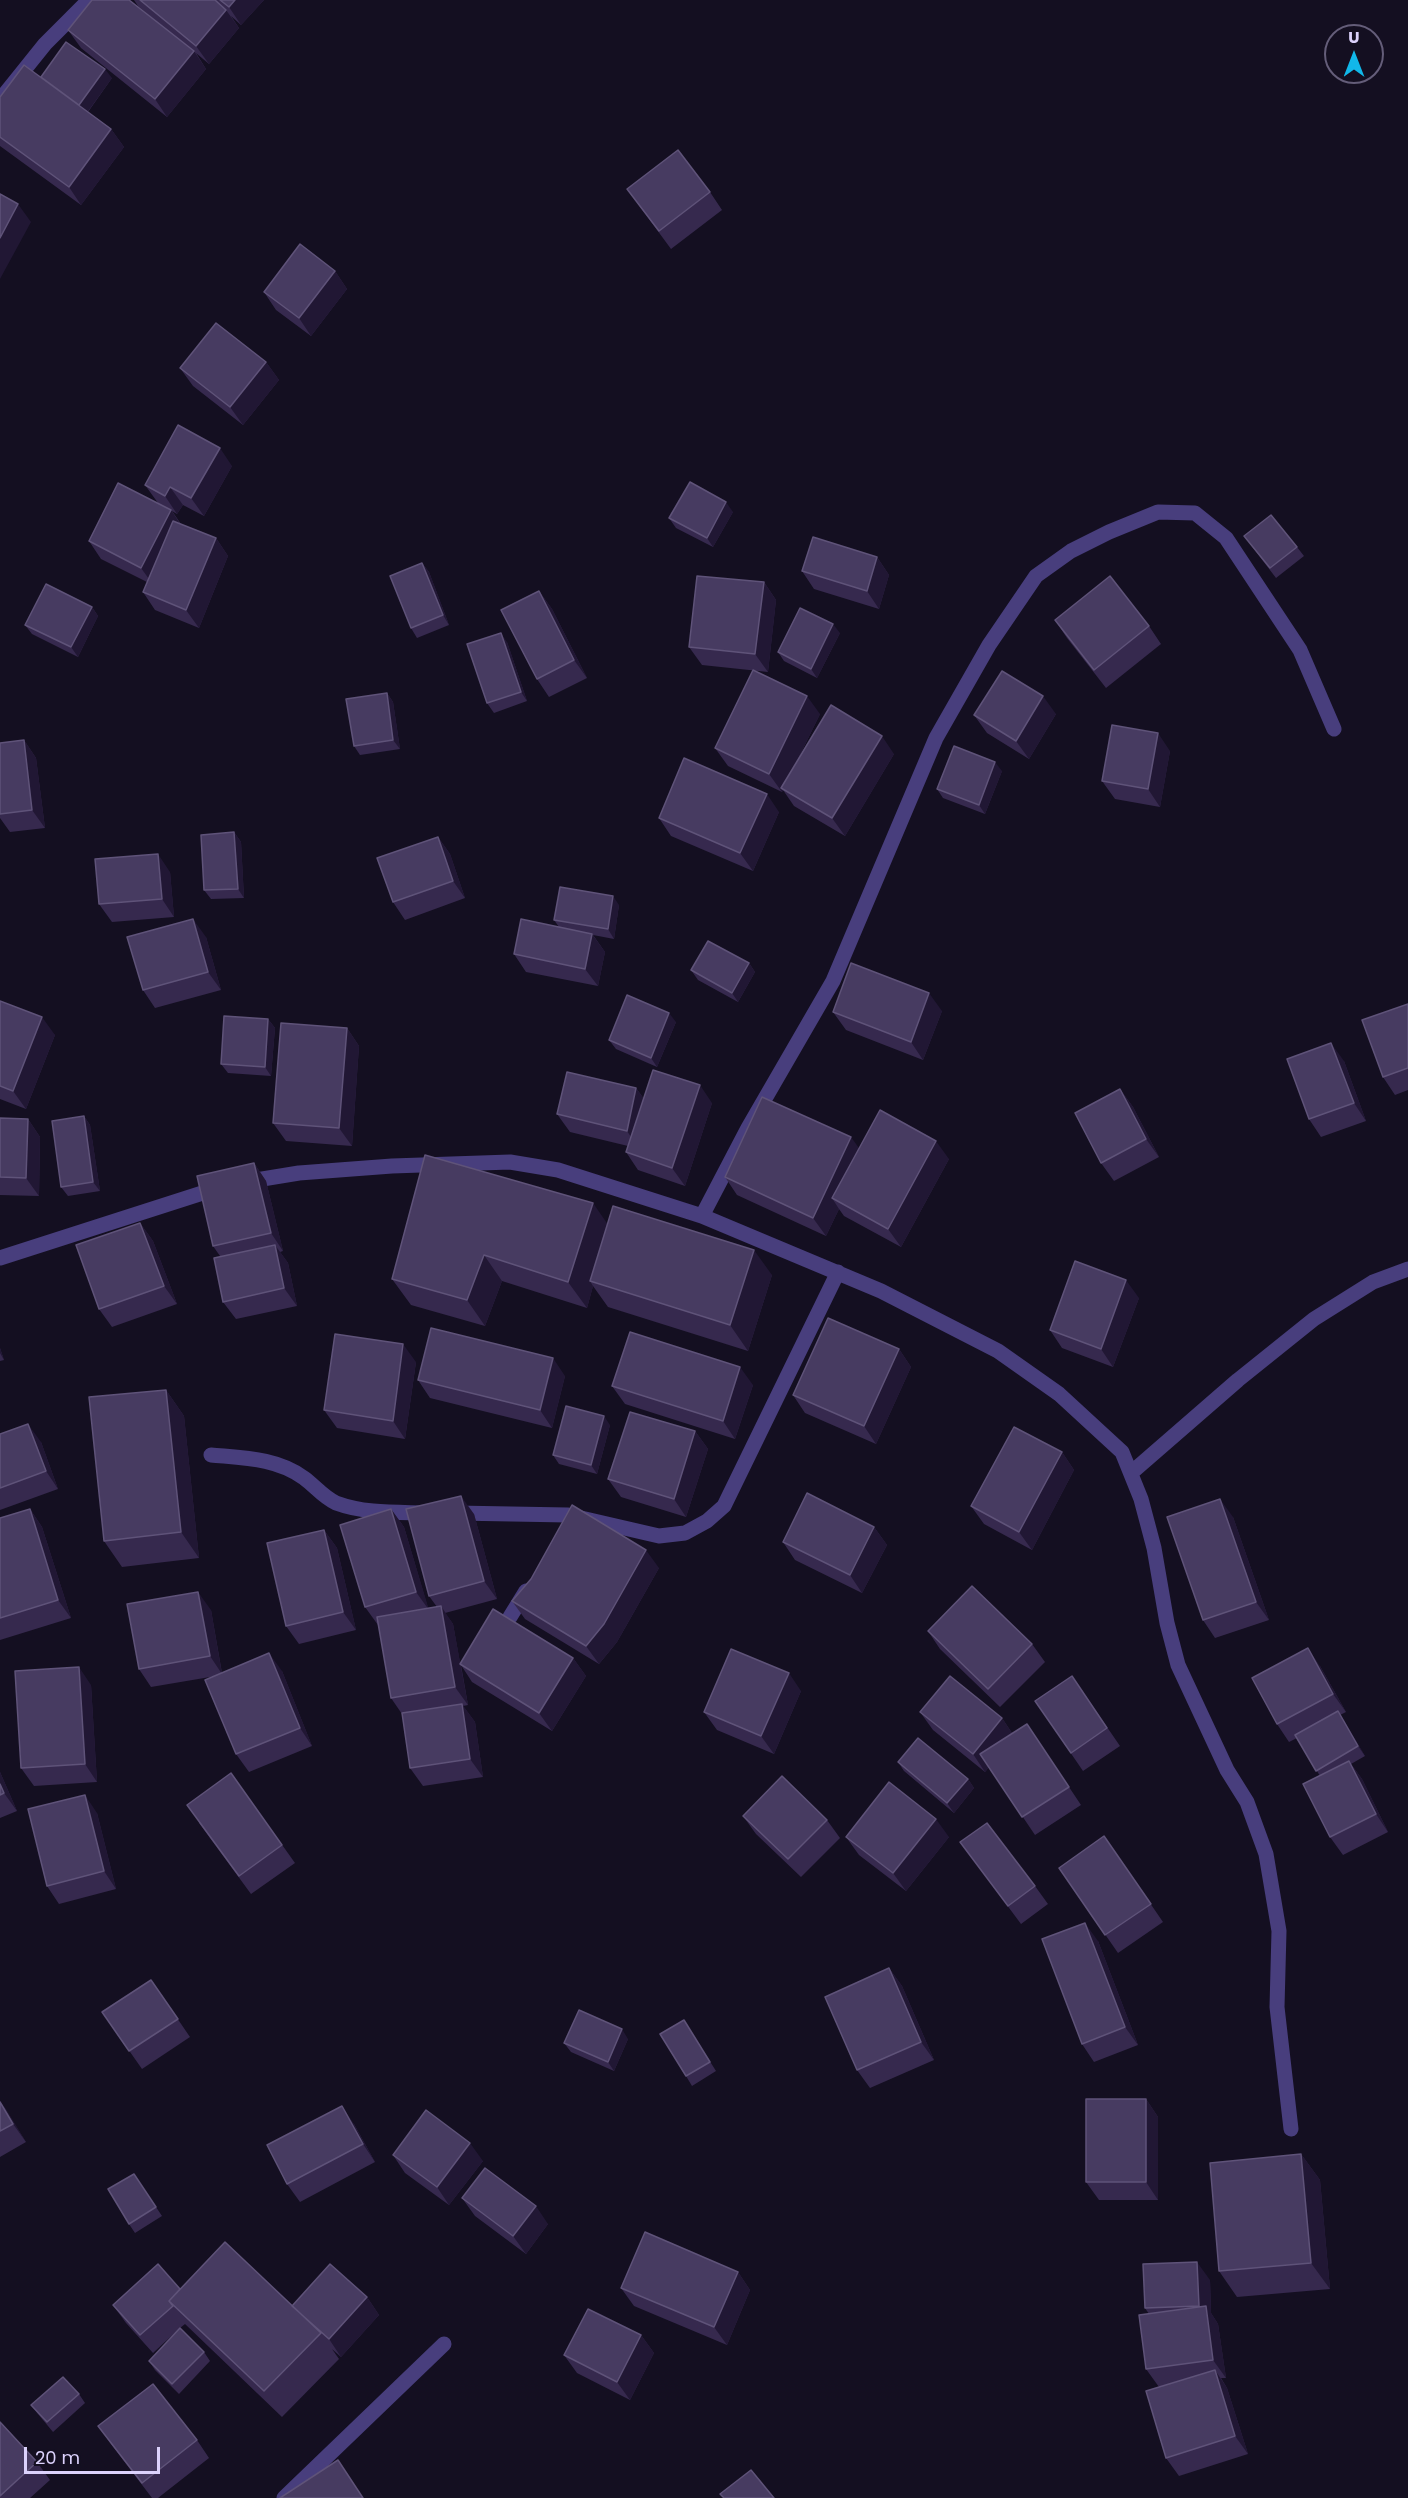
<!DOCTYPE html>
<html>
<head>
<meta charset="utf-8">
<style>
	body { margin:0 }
	#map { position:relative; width:1408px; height:2498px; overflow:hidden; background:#140f21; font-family:Poppins,sans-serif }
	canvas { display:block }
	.north { position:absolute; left:1324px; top:24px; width:60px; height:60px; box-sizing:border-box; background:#140f21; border:2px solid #645d79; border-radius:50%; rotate:0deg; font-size:16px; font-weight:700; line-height:24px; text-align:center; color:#dcd2fc }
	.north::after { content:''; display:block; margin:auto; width:21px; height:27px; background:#11b7e9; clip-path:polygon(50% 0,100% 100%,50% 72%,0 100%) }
	.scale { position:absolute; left:24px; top:2447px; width:136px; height:27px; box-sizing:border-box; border:3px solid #dcd2fc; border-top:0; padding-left:8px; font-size:18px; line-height:21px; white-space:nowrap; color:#dcd2fc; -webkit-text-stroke:4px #140f21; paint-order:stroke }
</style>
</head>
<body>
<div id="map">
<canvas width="1408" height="2498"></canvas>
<div class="north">U</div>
<div class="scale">20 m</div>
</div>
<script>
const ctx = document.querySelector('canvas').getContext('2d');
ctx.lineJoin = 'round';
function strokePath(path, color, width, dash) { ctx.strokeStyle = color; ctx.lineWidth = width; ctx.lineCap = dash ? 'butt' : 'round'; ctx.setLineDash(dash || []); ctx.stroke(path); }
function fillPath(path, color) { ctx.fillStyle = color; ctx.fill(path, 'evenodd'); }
strokePath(new Path2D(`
	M0,100L45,44L89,0
	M244,1182L299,1173L392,1166L510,1162L558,1170L702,1216L881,1291L998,1351L1059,1394L1122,1452L1141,1499L1154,1548L1167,1623L1178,1665L1227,1770L1247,1802L1266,1854L1279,1931L1277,2007L1291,2129
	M702,1216L748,1128L833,981L936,738L989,645L1036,576L1071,551L1109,532L1158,512L1195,513L1226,538L1300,650L1334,729
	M0,1258L218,1188
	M211,1455C243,1458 277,1458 304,1478C315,1486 323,1497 336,1503C366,1514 397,1512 428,1513
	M1131,1473L1238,1380L1314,1319L1373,1282L1408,1269
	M455,1513L568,1515L659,1536L685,1533L707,1521L724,1506L838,1272
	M510,1617L526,1591
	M284,2498L444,2344`), '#483e7d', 15);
fillPath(new Path2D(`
	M134,0H264L241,25L231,16L239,28L209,64L196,53L206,69L167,117L81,48L68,30L168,31L138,6Z
	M112,78L88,112L111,129L124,147L81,205L0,146V97Z
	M627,189L710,192L722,210L671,249Z
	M335,271L347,289L311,336L276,310L264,292Z
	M266,362L279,380L243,425L193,386L180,368Z
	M232,466L204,516L183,505L177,514L172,511L181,524L216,538L228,556L199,628L155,610L143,592L147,582L101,559L89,541L158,503L145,485Z
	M733,512L713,547L676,528L669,518Z
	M1244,536L1297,547L1304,556L1276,578Z
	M877,557L889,575L879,609L814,589L802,571Z
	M422,563L429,572L449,625L417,638L411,628Z
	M764,582L776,600L768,672L702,665L689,647Z
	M539,591L552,609L587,678L549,697L537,679Z
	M92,607L98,616L78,657L32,634L25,625Z
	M1055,620L1149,626L1161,644L1106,688L1067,638Z
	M840,633L817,678L784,661L778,652Z
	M507,642L527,701L494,713L487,703Z
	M387,693L393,702L400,749L360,755L354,746Z
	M820,714L795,765L894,754L845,836L794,806L783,790L782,792L728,766L715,748Z
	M1056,714L1029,759L987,733L974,715Z
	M24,740L36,758L45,828L10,832L0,818V743Z
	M1170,751L1160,807L1115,799L1102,781Z
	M1002,771L985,814L943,798L937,789Z
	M779,812L753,871L671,836L659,818Z
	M234,832L241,842L244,898L211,899L204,890Z
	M438,837L450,854L465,898L405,920L393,902Z
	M170,872L174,917L112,922L99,904Z
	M619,905L614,939L593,935L605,952L598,986L526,972L514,954L559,927L554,920Z
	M206,937L221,990L155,1008L143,990Z
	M749,963L755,972L738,1002L698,980L691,970Z
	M0,1001L55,1035L26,1109L0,1099Z
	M1408,1004V1090L1395,1095L1383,1077Z
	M942,1011L923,1060L846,1030L833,1012Z
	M268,1019L275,1028L271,1076L228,1073L221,1064Z
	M676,1022L657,1067L616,1049L609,1040Z
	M347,1028L359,1046L352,1146L286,1141L273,1123Z
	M1344,1061L1366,1121L1321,1137L1309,1119Z
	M636,1088L644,1099L712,1103L685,1186L638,1170L626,1152L628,1146L570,1132L557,1114Z
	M1120,1089L1133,1107L1159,1157L1114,1181L1101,1163Z
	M84,1116L90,1125L100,1191L68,1196L61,1187Z
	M0,1118L28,1119L40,1137L39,1196L0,1195Z
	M859,1148L949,1159L901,1247L844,1216L839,1209L826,1236L737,1195L725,1177Z
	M425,1155L608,1224L772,1275L748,1351L608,1307L593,1286L587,1308L502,1281L485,1326L411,1305L392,1279Z
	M254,1163L266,1181L283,1251L280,1252L288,1263L297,1306L236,1319L223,1302L220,1256L213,1246Z
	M140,1223L153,1241L177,1304L112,1327L99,1309Z
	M1139,1298L1113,1367L1062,1348L1050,1330Z
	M0,1348L4,1360L0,1361Z
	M899,1349L911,1367L876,1444L805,1413L793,1395Z
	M416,1362L405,1439L337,1428L324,1410Z
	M565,1376L552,1428L430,1398L418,1380Z
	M753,1385L735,1439L625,1404L612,1386Z
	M166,1390L184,1416L199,1558L122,1567L104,1541Z
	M610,1425L597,1474L559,1464L553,1455Z
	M695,1431L708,1449L686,1517L621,1497L608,1479Z
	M0,1434L41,1442L58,1489L0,1510Z
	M1062,1452L1074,1470L1032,1550L984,1524L971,1506Z
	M30,1509L42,1527L71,1618L0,1640V1518Z
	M391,1509L404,1527L428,1608L437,1607L429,1596L474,1514L497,1599L445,1613L453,1624L460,1663L573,1658L586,1676L552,1731L472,1682L461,1665L468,1705L463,1706L475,1722L483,1777L423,1786L410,1768L402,1714L391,1698L379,1625H378L365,1607Z
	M1233,1517L1269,1620L1215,1638L1203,1620Z
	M874,1527L887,1545L862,1593L795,1560L783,1542Z
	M324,1530L337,1548L356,1630L299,1644L286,1626Z
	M659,1568L617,1642L599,1664L525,1619L512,1601Z
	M211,1610L222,1673L282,1671L312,1746L249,1772L236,1754L216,1676L151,1687L139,1669Z
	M928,1631L1032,1644L1045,1662L1000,1707L940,1649Z
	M1320,1666L1346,1712L1340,1715L1365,1756L1351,1764L1362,1779L1388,1832L1343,1855L1330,1837L1320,1776L1297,1738L1289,1742L1277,1724Z
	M1072,1676L1120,1746L1083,1771L1035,1701Z
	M91,1685L97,1782L34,1786L21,1768Z
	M801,1691L774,1754L717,1730L704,1712Z
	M920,1712L1002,1718L1012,1733L1039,1742L1081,1805L1035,1835L989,1767L985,1772L933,1730Z
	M898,1762L968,1779L974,1788L954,1813L904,1771Z
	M0,1772L17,1811L0,1818Z
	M231,1773L295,1863L251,1894L199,1823Z
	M97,1813L116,1889L59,1904L47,1886Z
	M743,1816L827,1820L840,1838L801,1877L756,1834Z
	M1104,1836L1163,1922L1118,1953L1059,1868Z
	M846,1837H949L906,1891L859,1855Z
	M960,1842L1035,1886L1048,1904L1021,1924Z
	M1098,1941L1138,2045L1094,2062L1082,2044Z
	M889,1968L902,1986L934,2060L870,2088L857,2070Z
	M151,1980L190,2037L142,2069L102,2012Z
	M684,2020L716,2071L692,2086L686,2076Z
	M628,2039L614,2071L571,2052L564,2043Z
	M1146,2099L1158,2117V2200H1099L1086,2182Z
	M0,2101L26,2142L0,2157Z
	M354,2124L375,2162L300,2202L287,2184Z
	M1301,2154L1320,2180L1330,2289L1237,2297L1219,2271Z
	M393,2155L483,2161L449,2205L405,2173Z
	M134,2174L162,2216L135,2233L129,2224Z
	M462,2198L548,2224L526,2254L475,2216Z
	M738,2272L750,2290L727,2345L634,2306L621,2288Z
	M1210,2280L1211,2313L1218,2324L1226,2378H1221L1227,2388L1248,2454L1179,2476L1166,2458L1159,2387L1146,2369L1149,2314L1145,2308Z
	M180,2289L292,2306L367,2297L379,2315L341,2357L332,2349L339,2359L282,2417L185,2324L180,2328L204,2352L210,2361L179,2394L155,2370L149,2361L179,2329L153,2353L126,2323L113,2305Z
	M641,2335L654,2353L630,2400L577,2373L564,2355Z
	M79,2394L85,2403L53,2432L38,2414L31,2405Z
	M0,2422L37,2462L50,2480L30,2498H0Z
	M98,2426L197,2440L209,2458L158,2498H152L111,2444Z`), '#36294e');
fillPath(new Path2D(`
	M235,0H264L241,25L229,7Z
	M226,10L239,28L209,64L196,46Z
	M194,51L206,69L167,117L155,99Z
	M105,69L112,78L86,114L79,105Z
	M111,129L124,147L81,205L69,187Z
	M18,204L31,222L0,279V238Z
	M335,271L347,289L311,336L299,318Z
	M266,362L279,380L243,425L230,407Z
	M220,448L232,466L204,516L191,498Z
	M170,487L183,505L177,514L165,496Z
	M726,502L733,512L713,547L707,538Z
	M171,510L183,528L154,586L141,568Z
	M216,538L228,556L199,628L186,610Z
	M877,557L889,575L879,609L867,591Z
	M422,563L429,572L449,625L443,615Z
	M764,582L776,600L768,672L755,654Z
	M539,591L552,609L587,678L574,660Z
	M92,607L98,616L78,657L71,647Z
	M833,624L840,633L817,678L811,669Z
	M501,633L507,642L527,701L521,692Z
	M387,693L393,702L400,749L393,740Z
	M807,696L820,714L783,789L781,788L783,790L782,792L769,774Z
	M1043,696L1056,714L1029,759L1016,741Z
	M1158,733L1170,751L1160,807L1148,789Z
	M882,736L894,754L845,836L832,818Z
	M24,740L36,758L45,828L32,810Z
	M995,762L1002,771L985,814L979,805Z
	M767,794L779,812L753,871L740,853Z
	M234,832L241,842L244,898L238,889Z
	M438,837L450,854L465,898L453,881Z
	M158,854L170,872L174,917L162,899Z
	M613,896L619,905L614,939L608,929Z
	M193,919L206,937L221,990L208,972Z
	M592,934L605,952L598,986L585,969Z
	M749,963L755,972L738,1002L732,993Z
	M929,993L942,1011L923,1060L911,1042Z
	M669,1013L676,1022L657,1067L651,1058Z
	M42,1017L55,1035L26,1109L13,1091Z
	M268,1019L275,1028L271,1076L265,1067Z
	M347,1028L359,1046L352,1146L339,1128Z
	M1331,1043L1344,1061L1366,1121L1354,1103Z
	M700,1085L712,1103L685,1186L672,1168Z
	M636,1088L649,1106L639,1149L627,1131Z
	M1120,1089L1133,1107L1159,1157L1146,1139Z
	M84,1116L90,1125L100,1191L93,1182Z
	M28,1119L40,1137L39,1196L26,1178Z
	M851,1137L864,1155L832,1198L839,1209L826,1236L813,1218Z
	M936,1141L949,1159L901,1247L888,1229Z
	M254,1163L266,1181L283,1251L271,1233Z
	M593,1203L611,1229L590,1281L593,1286L587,1308L568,1282Z
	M140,1223L153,1241L177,1304L164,1286Z
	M275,1245L288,1263L297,1306L284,1288Z
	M754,1250L772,1275L748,1351L730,1325Z
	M484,1255L502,1281L485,1326L467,1300Z
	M1126,1280L1139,1298L1113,1367L1101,1349Z
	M403,1344L416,1362L405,1439L393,1421Z
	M0,1348L4,1360L0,1353Z
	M899,1349L911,1367L876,1444L864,1426Z
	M553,1358L565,1376L552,1428L540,1410Z
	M740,1367L753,1385L735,1439L723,1421Z
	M166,1390L184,1416L199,1558L181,1532Z
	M604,1416L610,1425L597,1474L591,1465Z
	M28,1424L41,1442L58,1489L46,1471Z
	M695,1431L708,1449L686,1517L674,1499Z
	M1062,1452L1074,1470L1032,1550L1019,1532Z
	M461,1496L474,1514L497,1599L484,1581Z
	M1220,1499L1233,1517L1269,1620L1256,1602Z
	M30,1509L42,1527L71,1618L58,1600Z
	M391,1509L404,1527L429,1610L416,1592Z
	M874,1527L887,1545L862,1593L850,1575Z
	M324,1530L337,1548L356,1630L343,1612Z
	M646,1550L659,1568L617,1642L599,1664L586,1646Z
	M198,1592L211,1610L222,1674L210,1656Z
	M441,1606L453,1624L468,1705L455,1687Z
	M1308,1648L1320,1666L1346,1712L1333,1694Z
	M269,1653L282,1671L312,1746L300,1728Z
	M573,1658L586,1676L552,1731L539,1713Z
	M79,1667L91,1685L97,1782L85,1764Z
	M789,1673L801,1691L774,1754L761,1736Z
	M462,1704L475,1722L483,1777L470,1759Z
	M1338,1711L1344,1720L1365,1756L1358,1746Z
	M1002,1718L1014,1736L985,1772L973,1754Z
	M1349,1761L1362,1779L1388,1832L1376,1814Z
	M0,1772L17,1811L4,1793L0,1784Z
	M968,1779L974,1788L954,1813L947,1803Z
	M85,1795L97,1813L116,1889L104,1871Z
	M936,1819L949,1837L906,1891L893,1873Z
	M1085,1923L1098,1941L1138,2045L1125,2027Z
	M889,1968L902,1986L934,2060L921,2042Z
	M622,2029L628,2039L614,2071L608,2062Z
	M1146,2099L1158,2117V2200L1146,2182Z
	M0,2101L6,2109L26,2142L13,2124Z
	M342,2106L354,2124L375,2162L363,2144Z
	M470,2143L483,2161L449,2205L437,2187Z
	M1301,2154L1320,2180L1330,2289L1311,2263Z
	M536,2206L548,2224L526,2254L513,2236Z
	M1197,2262L1210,2280L1211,2313L1218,2324L1226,2378L1213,2360L1207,2318L1199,2306Z
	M738,2272L750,2290L727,2345L714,2327Z
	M367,2297L379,2315L341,2357L329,2339Z
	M641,2335L654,2353L630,2400L617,2382Z
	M1215,2370L1227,2388L1248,2454L1235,2436Z`), '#211734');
const building = new Path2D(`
	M92,0H129L194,51L155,99L68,30Z
	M140,0H215L226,10L196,46Z
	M220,0H235L229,7Z
	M66,42L105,69L79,105L41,77Z
	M24,65L111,129L69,187L0,137V97Z
	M678,150L710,192L659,231L627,189Z
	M0,194L18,204L0,238Z
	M300,244L335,271L299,318L264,292Z
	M216,323L266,362L230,407L180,368Z
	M178,425L220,448L191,498L170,487L165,496L145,485Z
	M690,482L726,502L707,538L669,518Z
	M118,483L171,510L141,568L89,541Z
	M1271,515L1297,547L1270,568L1244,536Z
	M173,521L216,538L186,610L143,592Z
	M813,537L877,557L867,591L802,571Z
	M422,563L443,615L411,628L390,576Z
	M697,576L764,582L755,654L689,647Z
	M1110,576L1149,626L1094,670L1055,620Z
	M46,584L92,607L71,647L25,625Z
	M539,591L574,660L537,679L501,610Z
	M800,608L833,624L811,669L778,652Z
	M501,633L521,692L487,703L467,644Z
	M753,670L807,696L769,774L715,748Z
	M1002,671L1043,696L1016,741L974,715Z
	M387,693L393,740L354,746L346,699Z
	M831,705L882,736L832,818L781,788Z
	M1112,725L1158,733L1148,789L1102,781Z
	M24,740L32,810L0,814V743Z
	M954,746L995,762L979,805L937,789Z
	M684,758L767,794L740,853L659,818Z
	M234,832L238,889L204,890L201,835Z
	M438,837L453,881L393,902L377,858Z
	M158,854L162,899L99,904L95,859Z
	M560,887L613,896L608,929L554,920Z
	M193,919L208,972L143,990L127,937Z
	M521,919L592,934L585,969L514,954Z
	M708,941L749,963L732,993L691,970Z
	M851,963L929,993L911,1042L833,1012Z
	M627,995L669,1013L651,1058L609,1040Z
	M0,1001L42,1017L13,1091L0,1086Z
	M1408,1004V1068L1383,1077L1362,1020Z
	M224,1016L268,1019L265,1067L221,1064Z
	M281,1023L347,1028L339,1128L273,1123Z
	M1331,1043L1354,1103L1309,1119L1287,1059Z
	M653,1070L700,1085L672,1168L626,1152Z
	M567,1072L636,1088L627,1131L557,1114Z
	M1120,1089L1146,1139L1101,1163L1075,1113Z
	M762,1097L851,1137L813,1218L725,1177Z
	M880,1110L936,1141L888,1229L832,1198Z
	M84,1116L93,1182L61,1187L52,1121Z
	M0,1118L28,1119L26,1178L0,1177Z
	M425,1155L593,1203L568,1282L484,1255L467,1300L392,1279Z
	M254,1163L271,1233L213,1246L197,1176Z
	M613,1206L754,1250L730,1325L590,1281Z
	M140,1223L164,1286L99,1309L76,1245Z
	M275,1245L284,1288L223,1302L214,1258Z
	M1075,1261L1126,1280L1101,1349L1050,1330Z
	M828,1318L899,1349L864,1426L793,1395Z
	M431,1328L553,1358L540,1410L418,1380Z
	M630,1332L740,1367L723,1421L612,1386Z
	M335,1334L403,1344L393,1421L324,1410Z
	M166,1390L181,1532L104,1541L89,1397Z
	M566,1406L604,1416L591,1465L553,1455Z
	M630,1412L695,1431L674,1499L608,1479Z
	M28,1424L46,1471L0,1488V1434Z
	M1014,1427L1062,1452L1019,1532L971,1506Z
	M807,1493L874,1527L850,1575L783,1542Z
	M461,1496L484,1581L429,1596L406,1509Z
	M1220,1499L1256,1602L1203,1620L1167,1517Z
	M572,1505L646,1550L604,1624L586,1646L512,1601L531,1579Z
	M30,1509L58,1600L0,1618V1518Z
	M391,1509L416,1592L365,1607L340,1525Z
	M324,1530L343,1612L286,1626L267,1543Z
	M972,1586L1032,1644L988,1689L928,1631Z
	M198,1592L210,1656L139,1669L127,1604Z
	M441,1606L455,1687L391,1698L377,1617Z
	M493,1609L573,1658L539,1713L460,1664Z
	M1308,1648L1333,1694L1277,1724L1252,1678Z
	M731,1649L789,1673L761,1736L704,1712Z
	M269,1653L300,1728L236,1754L205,1680Z
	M79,1667L85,1764L21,1768L15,1671Z
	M950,1676L1002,1718L973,1754L920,1712Z
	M1072,1676L1107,1728L1071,1753L1035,1701Z
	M462,1704L470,1759L410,1768L402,1713Z
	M1338,1711L1358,1746L1316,1771L1295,1735Z
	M1027,1724L1069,1787L1022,1817L980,1754Z
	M918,1738L968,1779L947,1803L898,1762Z
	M1349,1761L1376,1814L1330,1837L1303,1784Z
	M231,1773L282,1845L239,1876L187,1805Z
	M782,1776L827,1820L788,1859L743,1816Z
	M889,1782L936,1819L893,1873L846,1837Z
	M0,1784L4,1793L0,1795Z
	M85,1795L104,1871L47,1886L28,1809Z
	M987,1823L1035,1886L1008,1906L960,1842Z
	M1104,1836L1151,1904L1105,1935L1059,1868Z
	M1085,1923L1125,2027L1082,2044L1042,1939Z
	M889,1968L921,2042L857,2070L825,1997Z
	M151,1980L178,2019L129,2051L102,2012Z
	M579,2010L622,2029L608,2062L564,2043Z
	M684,2020L710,2062L686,2076L660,2034Z
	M1086,2099H1146V2182H1086Z
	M0,2102L13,2124L0,2131Z
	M342,2106L363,2144L287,2184L267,2145Z
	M426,2110L470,2143L437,2187L393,2155Z
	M1301,2154L1311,2263L1219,2271L1210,2163Z
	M485,2168L536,2206L513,2236L462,2198Z
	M134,2174L156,2207L129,2224L108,2189Z
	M645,2232L738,2272L714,2327L621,2288Z
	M225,2242L321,2333L264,2391L169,2301Z
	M1197,2262L1199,2306L1145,2308L1143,2264Z
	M158,2264L180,2289L169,2301L173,2306L140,2335L113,2305Z
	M330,2264L367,2297L329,2339L292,2306Z
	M1206,2306L1213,2360L1146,2369L1139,2315Z
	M588,2309L641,2335L617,2382L564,2355Z
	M180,2328L204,2352L172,2384L149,2361Z
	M1215,2370L1235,2436L1166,2458L1146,2391Z
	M63,2377L79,2394L47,2422L31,2405Z
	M153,2384L197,2440L142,2483L98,2426Z
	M0,2422L37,2462L0,2496Z
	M338,2460L363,2498H280Z
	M751,2470L774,2498H724L720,2494Z`);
fillPath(building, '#473b61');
strokePath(building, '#5f5379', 1.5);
</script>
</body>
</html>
